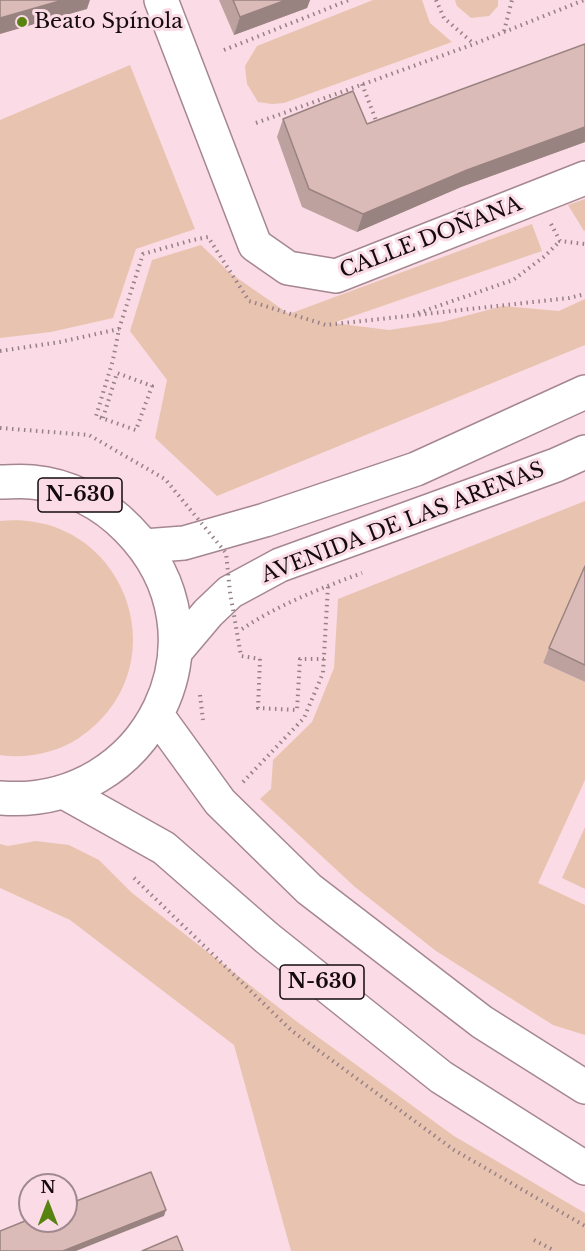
<!DOCTYPE html>
<html>
<head>
<meta charset="utf-8">
<style>
	body { margin:0 }
	#map { position:relative; width:585px; height:1251px; overflow:hidden; background:#fbdbe5; font-family:"Libre Baskerville",serif }
	canvas { display:block }
	.north { position:absolute; left:18px; top:1173px; width:60px; height:60px; box-sizing:border-box; background:#fbdbe5; border:2px solid #9f888f; border-radius:50%; rotate:0deg; font-size:16px; font-weight:700; line-height:24px; text-align:center; color:#150b0e }
	.north::after { content:''; display:block; margin:auto; width:21px; height:27px; background:#58830f; clip-path:polygon(50% 0,100% 100%,50% 72%,0 100%) }
</style>
</head>
<body>
<div id="map">
<canvas width="585" height="1251"></canvas>
<div class="north">N</div>
</div>
<script>
const ctx = document.querySelector('canvas').getContext('2d');
ctx.lineJoin = 'round';
function fillPath(path, color) { ctx.fillStyle = color; ctx.fill(path, 'evenodd'); }
function strokePath(path, color, width, dash) { ctx.strokeStyle = color; ctx.lineWidth = width; ctx.lineCap = dash ? 'butt' : 'round'; ctx.setLineDash(dash || []); ctx.stroke(path); }
function drawText(font, color, halo, rows, align = 'center') {
  ctx.font = font + ' "Libre Baskerville",serif'; ctx.lineWidth = 6; ctx.setLineDash([]); ctx.textBaseline = 'middle'; ctx.strokeStyle = halo; ctx.fillStyle = color; for (const [text, x, y, turn = 0] of rows) {
    ctx.save(); ctx.translate(x, y); ctx.rotate((+turn || 0) * Math.PI / 180); ctx.textAlign = isNaN(turn) ? turn : align; if (halo) ctx.strokeText(text, 0, 0); ctx.fillText(text, 0, 0); ctx.restore();
  }
}
fillPath(new Path2D(`
	M373,0H422L430,23L452,42L284,103L272,104L258,102L247,84L245,66L257,46Z
	M455,0H498V6L489,16L471,18L457,6Z
	M130,65L195,229L136,249L113,318L51,332L0,338V120Z
	M585,199V230L584,231L568,205Z
	M532,224L542,251L333,323L389,330L442,322L503,306L559,311L585,299V345L217,496L155,438L167,380L130,331L152,260L201,245L230,273L289,314Z
	M585,501V575L543,663L585,682V780L538,883L585,905V1035L553,1025L436,951L355,887L260,799L271,789L273,760L312,722L334,668L338,599Z
	M0,521C125,508 184,668 79,738C56,753 27,759 0,755Z
	M585,827V889L562,878Z
	M36,841L69,845L99,860L132,893L296,1021L454,1136L585,1213V1251H291L234,1045L70,920L0,888V844L8,846Z`), '#e8c4b0');
const street = new Path2D(`
	M161,0L255,245L288,268L336,276L585,178`);
const primary = new Path2D(`
	M144,546L184,543L265,520L416,469L585,392
	M175,652L208,613L230,592L280,565L556,465L585,452`);
const highway = new Path2D(`
	M0,482C10,482 22,481 32,482C68,485 103,503 128,529C234,636 149,810 0,798
	M157,715L220,802L309,889L482,1022L585,1087
	M64,792L164,848L267,938L441,1077L585,1168`);
strokePath(street, '#a58790', 36);
strokePath(primary, '#a58790', 36);
strokePath(highway, '#a58790', 36);
strokePath(new Path2D(`
	M436,0L444,18L474,44
	M504,31L512,0
	M224,50L349,0
	M362,84L377,123
	M256,123L474,44L584,0
	M551,224L560,241L585,244
	M418,313L513,280L545,256L560,241
	M0,351L60,342L119,329
	M103,418L117,373L152,386L136,430L96,416L113,360L119,329L143,254L193,240L208,237L249,301L326,325L569,298L585,294
	M242,629C278,605 321,588 362,573
	M260,659L258,708L297,710L300,659H324
	M200,695L203,720
	M243,782L304,718L323,673L328,586
	M134,878L292,1031L454,1150L585,1226
	M534,1240L555,1251`), '#978087', 4, [1.5, 4.5]);
strokePath(street, '#fff', 33);
strokePath(primary, '#fff', 33);
strokePath(highway, '#fff', 33);
strokePath(new Path2D(`
	M0,428L89,435L165,479L226,553L230,592L241,656L260,659`), '#978087', 4, [1.5, 4.5]);
fillPath(new Path2D(`
	M219,0H310L307,8L234,35Z
	M585,44V142L461,187L357,232L302,207L277,137L283,119L367,124Z
	M585,566V682L543,663L549,648Z`), '#bca19e');
fillPath(new Path2D(`
	M63,0H90L87,9L0,34V18Z
	M286,0H310L307,8L234,35L240,17Z
	M585,127V142L461,187L357,232L363,214L467,170Z
	M166,1210L164,1216L76,1251H63Z`), '#998381');
const building = new Path2D(`
	M0,0H63L0,18Z
	M233,0H286L240,17Z
	M585,44V127L467,170L363,214L309,189L283,119L353,91L367,124Z
	M585,566V665L549,648Z
	M151,1172L166,1210L63,1251H0V1231L30,1219V1221H66V1205Z
	M177,1236L183,1251H142Z`);
fillPath(building, '#dbbbb8');
strokePath(building, '#998381', 1.5);
for (const [x, y, r, color] of [
	[22,22,6,"#58830f"]
]) { const dot = new Path2D(); dot.arc(x, y, r, 0, 2 * Math.PI); ctx.fillStyle = color; ctx.fill(dot); strokePath(dot, '#fbdbe5', 2); }
for (const [x, y, w] of [
	[80,495,84],
	[322,982,84]
]) { const box = new Path2D(); box.roundRect(x - w / 2, y - 17, w, 34, 4.5); ctx.fillStyle = '#fbdbe5'; ctx.fill(box); strokePath(box, '#150b0e', 1.5); }
drawText('bold 20px', '#150b0e', null, [
	["N-630",80,495],
	["N-630",322,982]
]);
drawText('21px', '#150b0e', '#fbdbe5', [
	["Beato Spínola",34,22]
], 'left');
drawText('21px', '#150b0e', '#fbdbe5', [
	["CALLE DOÑANA",431,238,-21],
	["AVENIDA DE LAS ARENAS",403,523,-21]
]);
</script>
</body>
</html>
